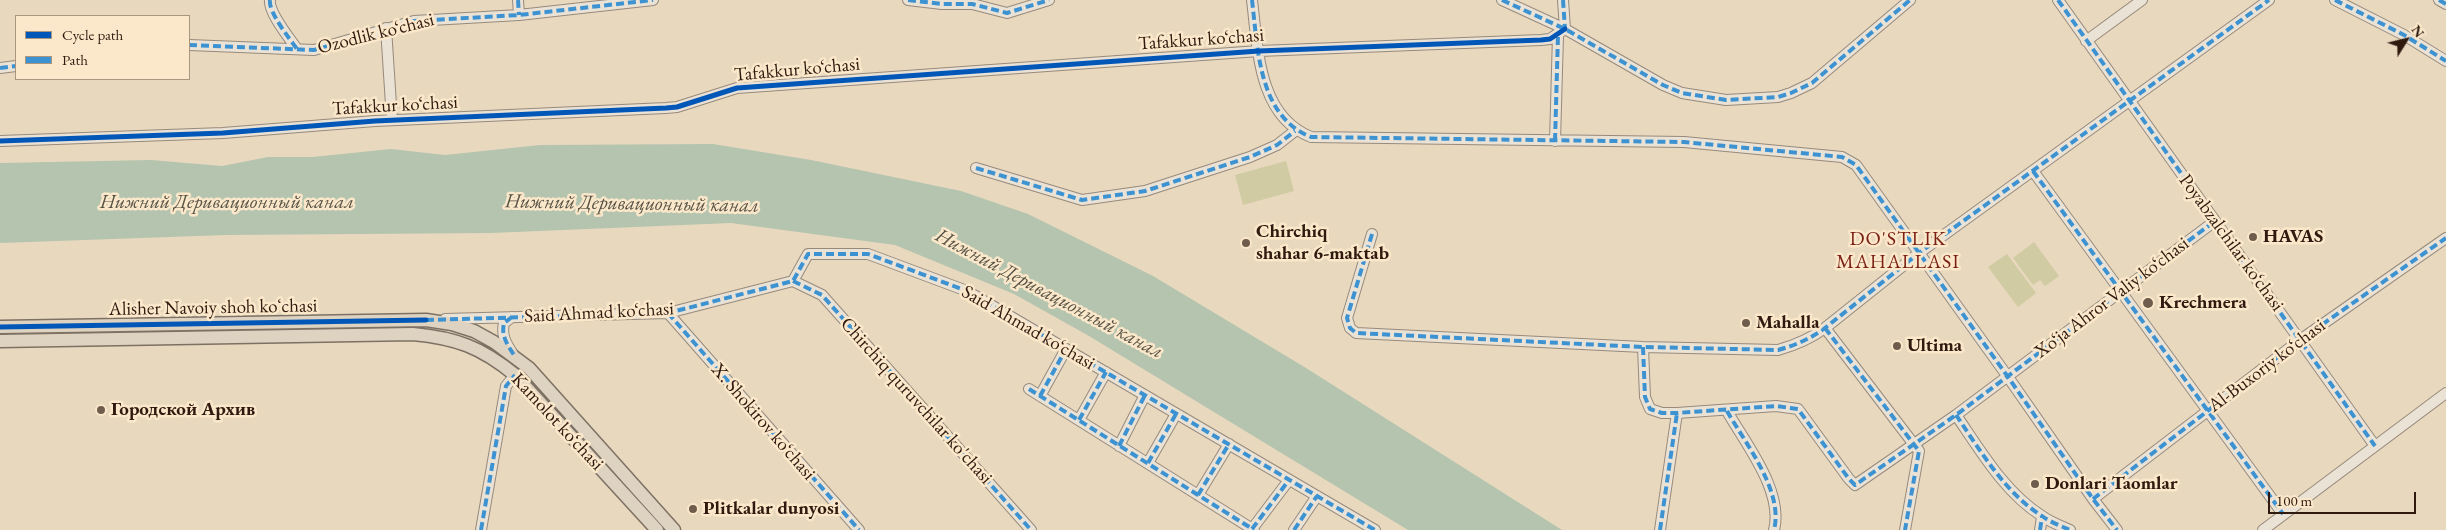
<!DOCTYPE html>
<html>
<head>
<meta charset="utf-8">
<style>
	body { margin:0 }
	#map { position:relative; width:2446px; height:530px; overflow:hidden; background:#e8d8be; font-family:"EB Garamond",serif }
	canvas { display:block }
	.legend { position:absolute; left:15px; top:15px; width:175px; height:65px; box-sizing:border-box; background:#fbe8ca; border:1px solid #aa957f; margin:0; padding:6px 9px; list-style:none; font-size:15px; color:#30190f }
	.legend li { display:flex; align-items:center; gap:10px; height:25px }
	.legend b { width:25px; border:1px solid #aa957f }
	.north { position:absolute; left:2381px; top:15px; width:50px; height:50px; -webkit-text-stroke:4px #fbe8ca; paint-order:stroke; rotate:54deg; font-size:14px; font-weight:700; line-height:20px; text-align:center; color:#30190f }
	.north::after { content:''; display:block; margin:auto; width:18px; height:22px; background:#30190f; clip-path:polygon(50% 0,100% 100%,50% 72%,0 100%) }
	.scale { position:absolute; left:2268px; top:492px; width:148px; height:22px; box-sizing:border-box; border:2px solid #30190f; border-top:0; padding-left:6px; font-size:15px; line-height:18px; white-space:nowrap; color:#30190f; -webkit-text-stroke:4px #fbe8ca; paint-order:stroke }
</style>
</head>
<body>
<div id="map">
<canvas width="2446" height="530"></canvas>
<ul class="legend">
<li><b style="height:6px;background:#0057b8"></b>Cycle path</li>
<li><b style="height:6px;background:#3d93d2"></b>Path</li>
</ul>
<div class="north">N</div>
<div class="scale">100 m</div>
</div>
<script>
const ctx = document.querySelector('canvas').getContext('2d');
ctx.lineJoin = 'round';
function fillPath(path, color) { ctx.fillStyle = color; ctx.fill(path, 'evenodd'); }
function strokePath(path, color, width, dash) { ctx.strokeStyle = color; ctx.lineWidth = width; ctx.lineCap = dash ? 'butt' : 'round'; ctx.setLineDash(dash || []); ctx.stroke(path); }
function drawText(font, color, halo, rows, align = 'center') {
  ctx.font = font + ' "EB Garamond",serif'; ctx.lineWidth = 5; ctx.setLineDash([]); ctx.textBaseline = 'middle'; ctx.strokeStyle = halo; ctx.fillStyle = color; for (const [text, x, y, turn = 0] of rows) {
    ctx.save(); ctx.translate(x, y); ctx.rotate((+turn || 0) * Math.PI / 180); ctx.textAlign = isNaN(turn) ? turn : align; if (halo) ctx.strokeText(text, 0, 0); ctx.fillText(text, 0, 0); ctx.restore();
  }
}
fillPath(new Path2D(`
	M1286,161L1294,191L1243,205L1235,175Z
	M2034,242L2059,276L2045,286L2040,280L2033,285L2013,258Z
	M2007,254L2036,293L2018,307L1988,267Z`), '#d0cba2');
fillPath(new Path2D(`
	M713,144L811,160L961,191L1028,214L1153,276L1306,368L1562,530H1408L1089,336L1014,294L895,245L731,223L491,233L226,235L0,243V163L151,160L222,166L268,157H313L391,149L445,155L540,145Z`), '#b4c4af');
const minor = new Path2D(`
	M270,0C268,12 290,39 297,49
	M518,0L519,15
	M908,0L942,4H972L1007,13L1049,0
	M1252,0C1258,49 1258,116 1311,137L1684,142L1842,157L1856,165L2008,377L2093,499L2117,530
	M1502,0L1565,29L1663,85L1682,93L1726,100L1778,97L1791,93L1812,83L1910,0
	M1563,0L1565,29
	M2058,0L2375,446
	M2335,0L2404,35L2446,61
	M2439,0L2446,4
	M386,28L392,120
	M2086,41L2142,0
	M189,45L314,50L414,21L519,15L653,0
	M0,68L16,66
	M0,141L223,133L375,121L666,108L677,107L737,88L1259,51L1541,40L1550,39L1565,29
	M1555,141L1558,35
	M976,168L1082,200L1145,191L1250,157L1277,145L1295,131
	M2033,171L2283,514
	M1372,234L1347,318L1350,328L1356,333L1643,347L1778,350C1796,345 1810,339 1825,328L1919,253L2269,0
	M793,281L822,295L1031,530
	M668,313L859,530
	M512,317L504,323C501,335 506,344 513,354
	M445,319L668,313L793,281L808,254H868L967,291L1375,530
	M1825,328L1919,451L1905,530
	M1643,347L1645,397L1650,409L1662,413H1677L1776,406L1798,409L1849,479L1855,485L1956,415L2215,221
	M1029,389L1254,530
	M1040,396L1066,349
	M1727,411C1745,443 1784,491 1774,530
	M1956,415C1980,450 2005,493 2042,516C2050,522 2061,526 2070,530
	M1079,420L1106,372
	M1119,446L1145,395
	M1148,463L1176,414
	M1198,495L1229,444
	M2093,499L2300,340L2446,238
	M1252,529L1289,480
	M481,530L506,386L515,375
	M1294,530L1317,496
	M1660,530L1677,413
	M2040,530L2042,517
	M2263,530L2446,393`);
const major = new Path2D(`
	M0,327L426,320L452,324L474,331L494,342L529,368L674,530
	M0,341L413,334C456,338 481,347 515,375L657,530`);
strokePath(minor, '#978a7b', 12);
strokePath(major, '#7d7164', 15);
strokePath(minor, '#ebe2d6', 10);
strokePath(major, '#ded2c1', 12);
strokePath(new Path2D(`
	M270,0C268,12 290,39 297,49
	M518,0L519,15
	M908,0L942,4H972L1007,13L1049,0
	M1252,0C1258,49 1258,116 1311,137L1684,142L1842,157L1856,165L2008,377L2093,499L2117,530
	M1502,0L1565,29L1663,85L1682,93L1726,100L1778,97L1791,93L1812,83L1910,0
	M1563,0L1565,29
	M2058,0L2375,446
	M2335,0L2404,35L2446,61
	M2439,0L2446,4
	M189,45L314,50L414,21L519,15L653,0
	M0,68L16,66
	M1555,141L1558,35
	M976,168L1082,200L1145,191L1250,157L1277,145L1295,131
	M2033,171L2283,514
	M1372,234L1347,318L1350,328L1356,333L1643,347L1778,350C1796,345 1810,339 1825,328L1919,253L2269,0
	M793,281L822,295L1031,530
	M668,313L859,530
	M512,317L504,323C501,336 507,344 514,355
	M426,320L668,313L793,281L808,254H868L967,291L1375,530
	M1825,328L1919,451L1905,530
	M1643,347L1645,397L1650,409L1662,413H1677L1776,406L1798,409L1849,479L1855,485L1956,415L2215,221
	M1029,389L1254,530
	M1040,396L1066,349
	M1727,411C1745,443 1784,491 1774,530
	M1956,415C1980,450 2005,493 2042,516C2050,522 2061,526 2070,530
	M1079,420L1106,372
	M1119,446L1145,395
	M1148,463L1176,414
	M1198,495L1229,444
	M2093,499L2300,340L2446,238
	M1252,529L1289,480
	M481,530L506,386L515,375
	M1294,530L1317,496
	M1660,530L1677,413
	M2040,530L2042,517`), '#3d93d2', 4, [8, 4]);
strokePath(new Path2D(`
	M0,141L223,133L375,121L666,108L677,107L737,88L1259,51L1541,40L1550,39L1565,29
	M0,327L426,320`), '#0057b8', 5);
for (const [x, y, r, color] of [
	[2253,237,5,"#705c4c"],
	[1246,243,5,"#705c4c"],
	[2148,303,6,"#705c4c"],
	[1746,323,5,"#705c4c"],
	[1897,346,5,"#705c4c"],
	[101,410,5,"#705c4c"],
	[2035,484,5,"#705c4c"],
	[693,509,5,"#705c4c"]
]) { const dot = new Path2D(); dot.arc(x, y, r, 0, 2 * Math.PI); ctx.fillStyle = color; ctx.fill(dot); strokePath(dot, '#fbe8ca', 2); }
drawText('19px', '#30190f', '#fbe8ca', [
	["Ozodlik ko‘chasi",376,34,-14],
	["Tafakkur ko‘chasi",1201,40,-4],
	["Tafakkur ko‘chasi",797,70,-5],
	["Tafakkur ko‘chasi",395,106,-3],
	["Poyabzalchilar ko‘chasi",2231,243,54],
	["Xo‘ja Ahror Valiy ko‘chasi",2112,298,-37],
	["Alisher Navoiy shoh koʻchasi",213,308,-1],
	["Said Ahmad ko‘chasi",599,313,-3],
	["Said Ahmad ko‘chasi",1028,328,30],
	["Al-Buxoriy ko‘chasi",2267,366,-37],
	["Chirchiq quruvchilar ko'chasi",916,401,48],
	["Kamolot ko‘chasi",557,422,47],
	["X. Shokirov ko‘chasi",763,422,49]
]);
drawText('bold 19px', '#30190f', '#fbe8ca', [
	["Chirchiq",1256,232],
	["shahar 6-maktab",1256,254],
	["HAVAS",2263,237],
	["Krechmera",2159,303],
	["Mahalla",1756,323],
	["Ultima",1907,346],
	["Городской Архив",111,410],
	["Donlari Taomlar",2045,484],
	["Plitkalar dunyosi",703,509]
], 'left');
drawText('italic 20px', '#565245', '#fbe8ca', [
	["Нижний Деривационный канал",227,203],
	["Нижний Деривационный канал",632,204,1],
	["Нижний Деривационный канал",1049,294,28]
]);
ctx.letterSpacing = '1px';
drawText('20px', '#7a1f14', '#fbe8ca', [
	["DO'STLIK",1898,240],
	["MAHALLASI",1898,263]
]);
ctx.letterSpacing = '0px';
</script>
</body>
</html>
